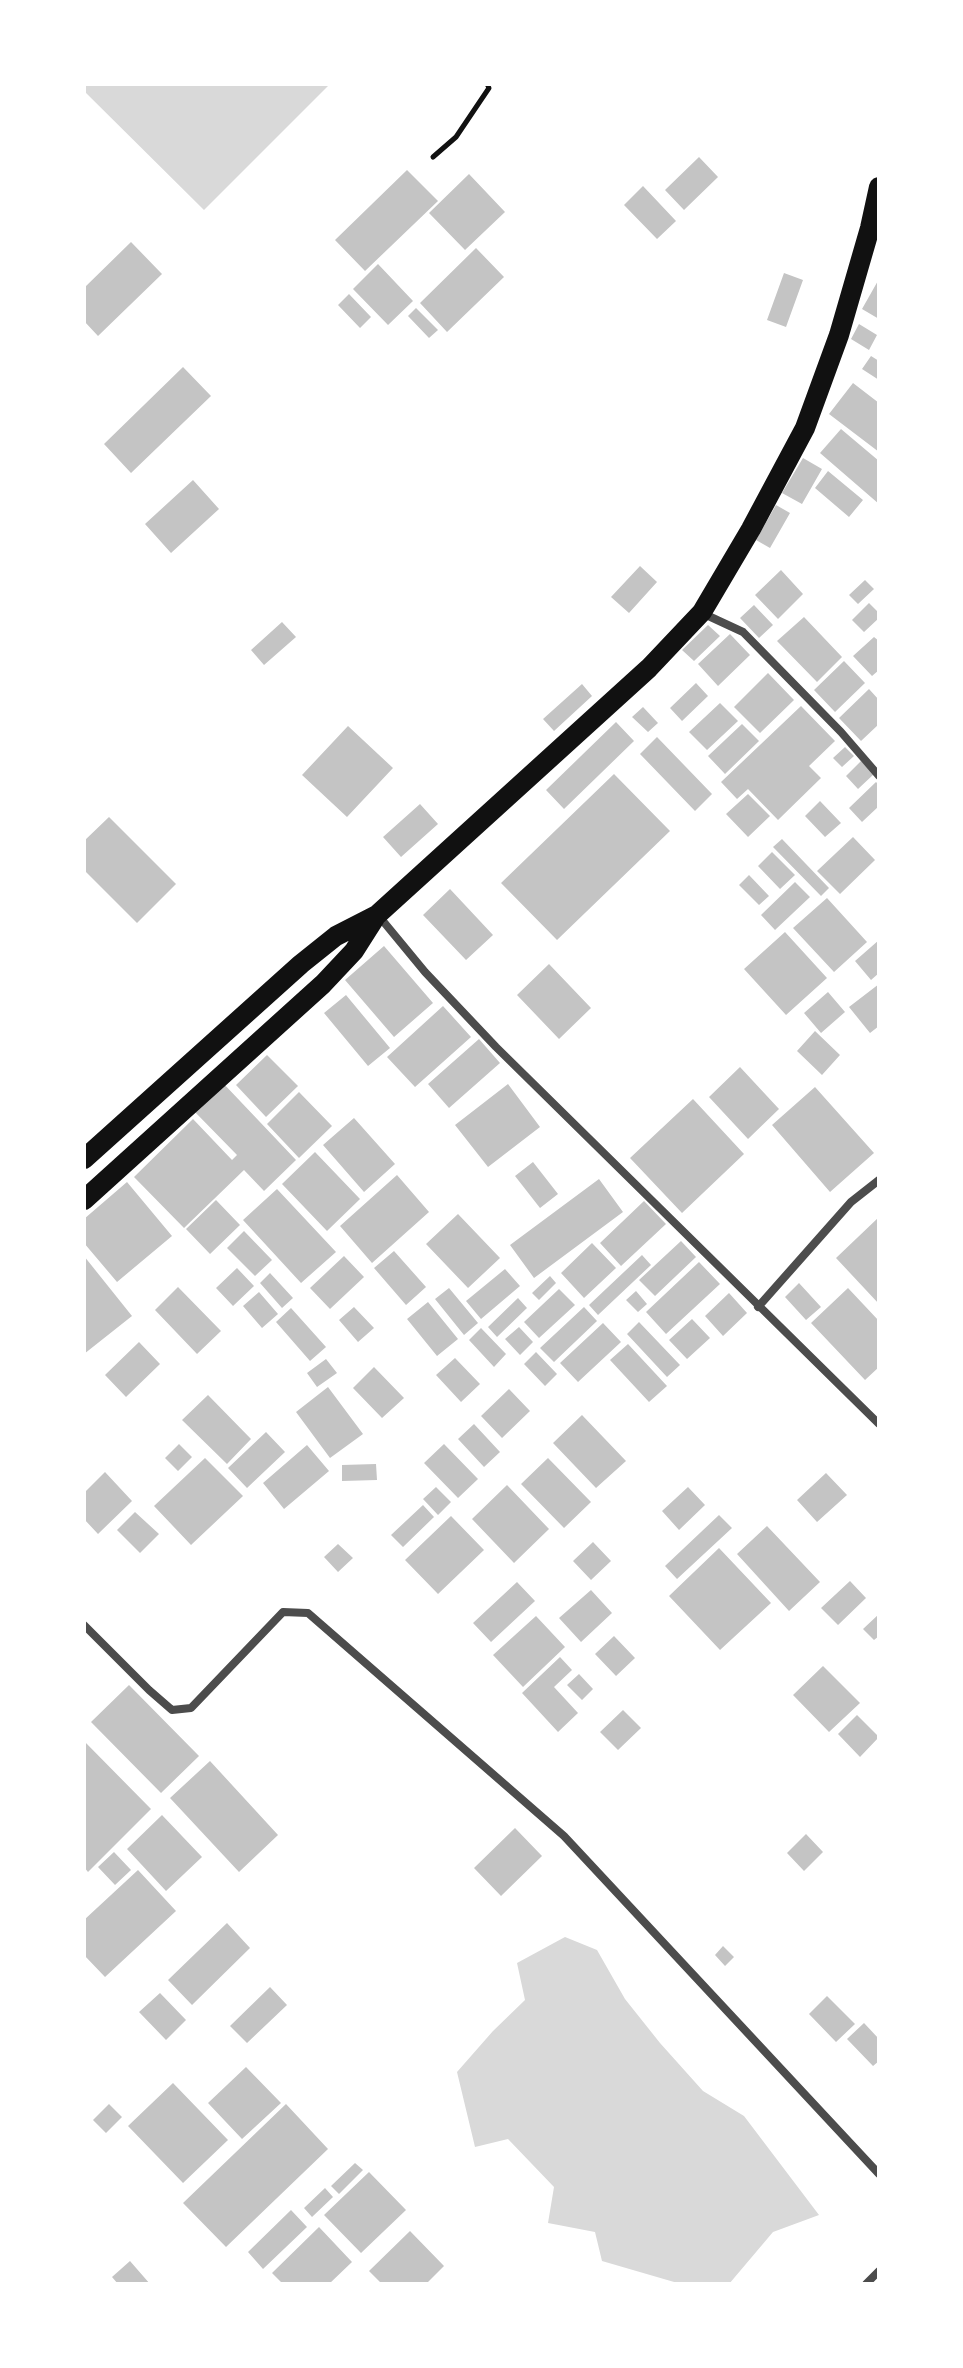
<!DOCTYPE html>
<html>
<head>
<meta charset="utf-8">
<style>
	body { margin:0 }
	#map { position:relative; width:963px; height:2368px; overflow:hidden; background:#fff; font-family:"Sofia Sans Condensed",sans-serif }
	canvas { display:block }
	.frame { position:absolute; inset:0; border:86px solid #fff; pointer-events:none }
</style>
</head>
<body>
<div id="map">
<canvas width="963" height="2368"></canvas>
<div class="frame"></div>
</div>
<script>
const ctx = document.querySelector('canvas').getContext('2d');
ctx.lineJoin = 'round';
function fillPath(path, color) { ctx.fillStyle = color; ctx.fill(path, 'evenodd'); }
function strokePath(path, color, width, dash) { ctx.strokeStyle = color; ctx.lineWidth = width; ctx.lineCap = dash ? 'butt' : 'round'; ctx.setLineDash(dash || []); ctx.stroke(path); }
fillPath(new Path2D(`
	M84,84H330L204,210L84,91Z
	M565,1937L597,1950L625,1999L660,2043L703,2091L744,2116L819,2215L773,2232L729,2284H681L602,2261L595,2232L548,2223L554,2187L508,2139L475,2147L457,2072L493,2031L525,2000L517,1963Z`), '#d9d9d9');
fillPath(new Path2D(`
	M699,157L718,177L684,210L665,190Z
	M407,170L438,201L365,271L335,240Z
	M469,174L505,212L465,250L429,213Z
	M643,186L676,221L657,239L624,205Z
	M131,242L162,274L98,336L84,321V288Z
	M476,248L504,277L447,332L420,303Z
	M378,264L413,301L388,325L353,289Z
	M784,273L803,280L786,327L767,320Z
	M879,279V319L862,309Z
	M349,294L371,317L360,328L338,305Z
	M416,308L438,330L429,338L408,316Z
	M859,324L877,335L869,350L851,339Z
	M871,356L879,361V380L862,369Z
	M183,367L211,396L131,473L104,444Z
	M853,383L879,403V452L829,414Z
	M841,429L879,461V504L820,453Z
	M803,458L822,469L802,504L782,493Z
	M828,471L863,500L849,517L815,488Z
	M193,480L219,509L171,553L145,524Z
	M776,505L790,513L770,548L756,540Z
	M640,566L657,582L629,613L611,597Z
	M781,570L803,594L778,619L755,595Z
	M865,580L874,589L858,604L849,595Z
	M869,603L879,613V618L864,632L852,620Z
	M754,605L773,625L759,638L740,618Z
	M804,617L842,657L817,682L777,641Z
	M282,622L296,637L264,665L251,650Z
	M708,625L720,636L694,661L682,650Z
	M730,634L750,655L718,686L698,664Z
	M874,637L879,641V670L872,676L853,656Z
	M844,661L865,683L835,712L814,690Z
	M768,673L794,700L760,733L734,707Z
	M696,683L708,696L682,721L670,708Z
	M582,684L592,696L554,731L543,719Z
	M869,689L879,700V724L861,741L839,718Z
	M720,703L738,721L707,750L689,732Z
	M801,706L835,741L809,766L821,778L778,820L748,789L737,799L721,782Z
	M643,707L658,723L648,732L632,717Z
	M616,722L634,741L564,809L546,790Z
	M742,724L759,741L725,774L708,756Z
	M348,726L393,768L347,817L302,775Z
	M657,737L712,794L695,811L640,754Z
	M845,747L854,756L842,767L833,758Z
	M861,761L874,774L858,789L846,776Z
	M614,774L670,831L557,940L501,883Z
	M876,782L879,785V806L862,822L849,808Z
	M748,794L770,816L748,837L726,814Z
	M820,801L841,823L825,837L805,816Z
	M420,804L438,824L401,857L383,837Z
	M109,817L176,884L137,923L84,870V841Z
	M853,837L875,860L840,894L817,871Z
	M782,839L829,888L821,896L773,847Z
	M772,852L795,875L780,889L758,866Z
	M749,875L769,896L759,905L739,885Z
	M795,882L810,897L775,930L761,915Z
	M450,889L493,935L466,960L423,915Z
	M827,898L867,942L834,972L793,928Z
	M785,932L827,978L786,1015L744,969Z
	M879,940V973L871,980L855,961Z
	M384,946L433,1003L394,1037L345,980Z
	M549,964L591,1008L559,1039L517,995Z
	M879,984V1026L870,1033L849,1007Z
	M828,992L845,1012L821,1033L804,1013Z
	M346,995L390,1048L368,1066L324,1013Z
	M443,1006L471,1037L415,1087L387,1057Z
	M815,1031L840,1055L822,1075L797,1051Z
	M479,1039L500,1063L449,1108L428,1084Z
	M267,1055L298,1086L266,1117L236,1085Z
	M740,1067L779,1109L748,1139L709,1097Z
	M222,1082L296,1160L264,1191L244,1170L184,1228L134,1177L193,1119L232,1160L237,1155L193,1110Z
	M508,1084L540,1127L488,1167L455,1125Z
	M815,1087L874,1153L830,1192L772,1125Z
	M299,1092L332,1126L299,1158L267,1124Z
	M693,1099L744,1154L682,1213L630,1158Z
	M354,1118L395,1164L364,1192L323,1145Z
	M315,1152L360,1199L327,1231L282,1184Z
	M533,1162L558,1194L540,1208L515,1176Z
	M397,1175L429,1212L372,1263L340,1226Z
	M599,1179L623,1212L534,1278L510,1245Z
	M127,1182L172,1236L117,1282L84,1243V1219Z
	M277,1189L336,1252L301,1283L243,1220Z
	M216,1200L240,1225L210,1254L186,1229Z
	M644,1201L666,1224L621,1266L600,1243Z
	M458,1214L500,1258L468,1288L426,1244Z
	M879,1217V1304L836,1258Z
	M244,1231L272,1260L255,1276L227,1248Z
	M681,1241L696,1257L655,1296L639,1280Z
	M592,1243L616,1268L584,1298L561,1273Z
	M394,1251L426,1287L406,1305L374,1268Z
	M642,1255L651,1265L598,1315L589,1305Z
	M84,1256L132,1316L84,1354Z
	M344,1256L364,1277L330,1309L310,1288Z
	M699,1262L720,1284L666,1334L646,1312Z
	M237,1268L254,1286L233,1306L216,1288Z
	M505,1269L520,1286L481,1319L466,1301Z
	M270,1273L293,1298L282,1308L260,1283Z
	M550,1276L556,1283L539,1300L532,1293Z
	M799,1283L821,1307L806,1320L785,1297Z
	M178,1287L221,1331L197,1354L155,1310Z
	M449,1288L478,1323L464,1335L435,1299Z
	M848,1288L879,1321V1367L865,1380L811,1323Z
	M559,1289L575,1305L539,1338L524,1322Z
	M636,1291L647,1304L638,1312L626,1300Z
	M259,1292L278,1314L262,1328L243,1306Z
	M729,1293L747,1313L723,1336L705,1316Z
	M518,1298L527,1308L497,1337L488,1327Z
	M428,1302L458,1339L437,1356L407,1319Z
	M354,1307L374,1328L358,1342L339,1320Z
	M584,1307L597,1321L554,1362L540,1348Z
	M291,1308L326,1347L310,1361L276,1322Z
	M692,1319L710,1338L687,1359L669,1340Z
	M639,1322L680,1365L667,1377L627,1334Z
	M603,1323L621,1342L578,1382L560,1363Z
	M519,1327L533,1342L520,1355L505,1339Z
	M481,1328L506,1354L494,1367L469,1340Z
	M139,1342L160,1364L126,1397L105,1375Z
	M628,1344L667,1386L649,1402L610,1360Z
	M536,1352L557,1374L545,1386L524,1364Z
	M455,1358L480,1384L461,1402L436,1375Z
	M326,1359L337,1373L317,1387L307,1373Z
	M374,1367L404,1398L382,1418L353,1388Z
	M328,1387L363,1434L330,1458L296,1412Z
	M509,1389L530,1411L502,1438L481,1416Z
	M208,1395L251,1439L227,1464L182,1420Z
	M582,1415L626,1461L596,1488L553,1443Z
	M474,1424L500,1452L484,1467L458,1439Z
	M266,1432L285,1452L247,1488L228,1468Z
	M179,1444L192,1457L178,1471L165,1458Z
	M444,1444L478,1479L458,1498L424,1463Z
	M307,1445L329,1471L284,1509L263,1483Z
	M205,1458L243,1496L191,1545L154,1506Z
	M548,1458L591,1502L564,1528L521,1484Z
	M376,1464L377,1480L342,1481V1465Z
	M105,1472L132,1501L98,1534L84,1519V1493Z
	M826,1473L847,1495L817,1522L797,1500Z
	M507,1485L549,1529L514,1563L472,1519Z
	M436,1487L451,1502L438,1515L423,1499Z
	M688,1487L705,1505L679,1530L662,1511Z
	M423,1505L434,1517L403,1547L391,1535Z
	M135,1512L159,1534L140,1553L117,1530Z
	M719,1515L732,1528L677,1579L665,1566Z
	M451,1516L484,1550L438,1594L405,1560Z
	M767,1526L820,1582L789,1611L737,1554Z
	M593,1542L611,1561L591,1580L573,1561Z
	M338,1544L353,1558L338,1572L324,1557Z
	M719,1548L771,1603L720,1650L669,1596Z
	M850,1581L866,1598L838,1625L821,1608Z
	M517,1582L535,1601L491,1642L473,1623Z
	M591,1590L612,1613L581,1642L559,1618Z
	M879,1614V1636L874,1640L863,1629Z
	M536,1616L565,1647L523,1687L493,1655Z
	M614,1636L635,1658L616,1676L595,1654Z
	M560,1657L572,1670L554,1687L578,1713L558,1732L522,1693Z
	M823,1666L860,1703L829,1732L793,1695Z
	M579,1674L593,1689L582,1700L567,1685Z
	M129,1685L199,1756L161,1793L91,1722Z
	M623,1710L641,1728L618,1750L600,1732Z
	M857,1715L879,1737L860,1757L838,1734Z
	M84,1741L151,1809L88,1872L84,1867Z
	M210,1761L278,1835L239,1872L170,1798Z
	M162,1815L202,1857L166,1891L127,1849Z
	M515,1828L542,1856L501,1896L474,1868Z
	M806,1834L823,1852L804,1871L787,1853Z
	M114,1852L131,1870L115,1885L98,1867Z
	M138,1870L176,1911L105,1977L84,1955V1920Z
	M227,1923L250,1948L192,2005L168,1980Z
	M723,1946L734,1957L725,1966L715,1955Z
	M270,1987L287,2005L247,2043L230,2026Z
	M160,1993L186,2020L166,2040L139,2012Z
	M827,1996L855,2024L836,2042L809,2014Z
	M864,2023L879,2039V2061L873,2066L847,2039Z
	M246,2067L281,2103L242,2139L208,2103Z
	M173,2083L228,2140L183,2183L128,2126Z
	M109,2104L122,2117L106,2133L93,2120Z
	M286,2104L328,2149L226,2247L183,2203Z
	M355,2163L363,2170L339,2194L331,2186Z
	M369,2172L406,2210L361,2253L324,2215Z
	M325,2188L333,2197L312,2217L304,2208Z
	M291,2210L307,2227L263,2269L248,2252Z
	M319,2227L352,2262L329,2284H283L272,2273Z
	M410,2231L444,2266L426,2284H382L369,2271Z
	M130,2261L150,2284H118L112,2277Z`), '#c4c4c4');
strokePath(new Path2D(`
	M433,157L456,137L489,88L487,84`), '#111', 5);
strokePath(new Path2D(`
	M702,613L743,632L841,732L879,776
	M378,915L425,972L496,1047L879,1424
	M758,1307L851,1202L879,1180
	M84,1625L149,1690L172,1710L191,1708L283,1612L308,1613L564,1836L879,2174
	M866,2284L879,2271`), '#4c4c4c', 8);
strokePath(new Path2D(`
	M84,1159L301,964L336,936L377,915L649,668L702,612L751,529L805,428L839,335L870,228L879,187
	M84,1200L323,984L354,951L375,918`), '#111', 20);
</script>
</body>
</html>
